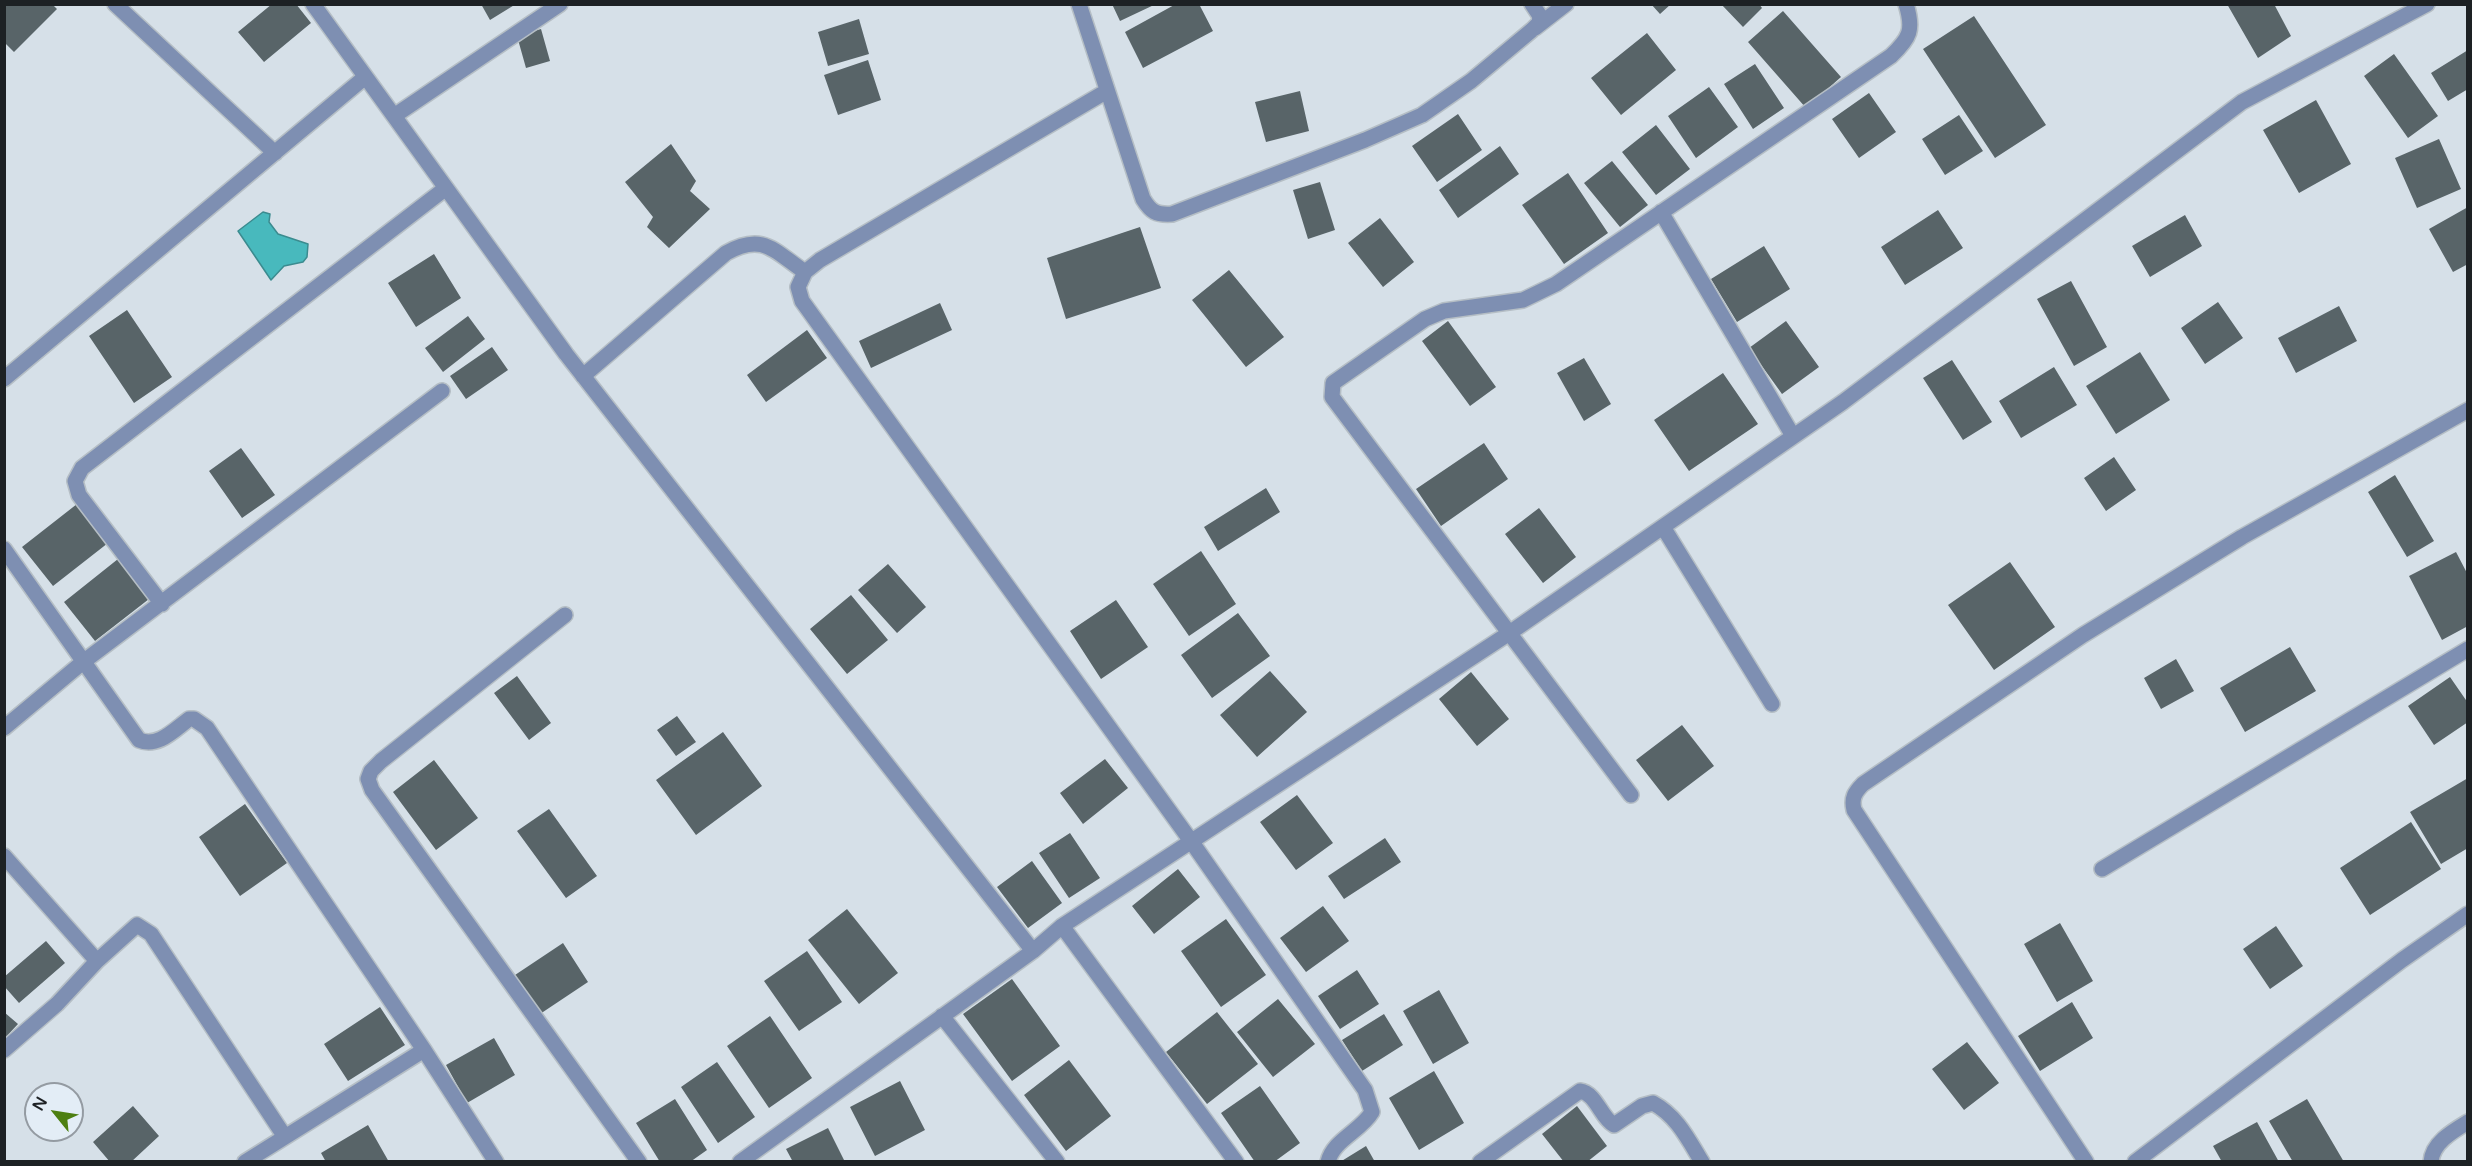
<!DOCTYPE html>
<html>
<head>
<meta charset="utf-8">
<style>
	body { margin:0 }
	#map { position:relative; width:2472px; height:1166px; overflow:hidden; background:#d6e0e8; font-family:"Varela Round",sans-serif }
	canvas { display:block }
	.frame { position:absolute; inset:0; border:6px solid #1d2124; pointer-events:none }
	.north { position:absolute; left:24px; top:1082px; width:60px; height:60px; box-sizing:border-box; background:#e3edf6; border:2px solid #949ba2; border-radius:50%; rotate:300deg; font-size:16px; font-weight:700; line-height:24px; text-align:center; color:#1d2124 }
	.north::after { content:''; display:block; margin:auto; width:21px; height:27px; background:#4d7f11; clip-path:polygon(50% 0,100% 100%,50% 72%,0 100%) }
</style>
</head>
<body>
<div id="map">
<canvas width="2472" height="1166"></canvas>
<div class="frame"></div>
<div class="north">N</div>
</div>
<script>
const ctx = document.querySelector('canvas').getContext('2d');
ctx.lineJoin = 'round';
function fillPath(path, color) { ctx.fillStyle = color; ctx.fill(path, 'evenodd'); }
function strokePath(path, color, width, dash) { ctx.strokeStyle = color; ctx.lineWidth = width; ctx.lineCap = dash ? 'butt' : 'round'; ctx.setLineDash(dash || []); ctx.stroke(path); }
const water = new Path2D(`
	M263,212L270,214L269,222L278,234L308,244L307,257L303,262L284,266L271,280L238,231Z`);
fillPath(water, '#48b9bd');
strokePath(water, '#3b8b8f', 1.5);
fillPath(new Path2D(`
	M4,4H52L57,9L14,52L4,42Z
	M272,4H296L311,23L264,62L238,32Z
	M481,4H516L490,20Z
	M1112,4H1156L1120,21Z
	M1176,4H1199L1213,31L1143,68L1125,32Z
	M1651,4H1671L1660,14Z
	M1721,4H1759L1762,8L1743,27Z
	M2227,4H2274L2291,36L2258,58Z
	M1783,11L1841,77L1806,108L1748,42Z
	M1974,16L2046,125L1995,158L1923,49Z
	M859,19L869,54L828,66L818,32Z
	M541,29L550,61L526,68L517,36Z
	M1647,33L1676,70L1621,115L1591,78Z
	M2468,50V89L2448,101L2431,73Z
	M2394,54L2438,116L2408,138L2364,76Z
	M868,60L881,100L838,115L824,75Z
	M1755,64L1784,108L1753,129L1724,84Z
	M1709,87L1738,127L1696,158L1668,116Z
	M1300,91L1309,131L1266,142L1255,102Z
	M1869,93L1896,132L1859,158L1832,119Z
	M2316,100L2351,164L2299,193L2263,130Z
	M1458,114L1482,150L1437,182L1412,146Z
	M1959,115L1983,151L1945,175L1922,139Z
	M1656,125L1690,169L1656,195L1622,152Z
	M2439,139L2461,189L2417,208L2395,158Z
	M671,144L696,181L690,191L710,209L669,248L647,227L653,217L625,182Z
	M1500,146L1519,174L1458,218L1439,190Z
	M1612,161L1648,205L1620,227L1584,183Z
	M1568,173L1608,233L1564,264L1522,205Z
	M1320,182L1335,230L1308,239L1293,190Z
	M2468,207V264L2453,272L2429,229Z
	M1938,210L1963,248L1905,285L1881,247Z
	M2185,215L2202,246L2150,277L2132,246Z
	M1380,218L1414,262L1383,287L1348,243Z
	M1140,227L1161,288L1066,319L1047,258Z
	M1764,246L1790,289L1737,322L1711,279Z
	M434,254L461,298L416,327L388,283Z
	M1229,270L1284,337L1246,367L1192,300Z
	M2071,281L2107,347L2074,366L2037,299Z
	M2218,302L2243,338L2205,364L2181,328Z
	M940,303L952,330L871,368L859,341Z
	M2339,306L2357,341L2296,373L2278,338Z
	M127,310L172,377L134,403L89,336Z
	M468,316L485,339L443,372L425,348Z
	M1448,321L1496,387L1470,406L1422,341Z
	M1786,321L1819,367L1782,394L1749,348Z
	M807,330L827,358L766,402L747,375Z
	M492,347L508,370L466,399L450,376Z
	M2140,352L2170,400L2116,434L2086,386Z
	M1584,358L1611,404L1584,421L1557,373Z
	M1952,360L1992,422L1963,440L1923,378Z
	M2054,367L2077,405L2021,438L1999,401Z
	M1723,373L1758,424L1689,471L1654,420Z
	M1484,443L1508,479L1441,526L1416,489Z
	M241,448L275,495L242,518L209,471Z
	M2114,457L2136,490L2106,511L2084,478Z
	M2395,475L2434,541L2407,557L2368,492Z
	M1266,488L1280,512L1218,551L1204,527Z
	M77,504L108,543L53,586L22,547Z
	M1539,508L1576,557L1543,583L1505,534Z
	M1201,551L1236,604L1189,636L1153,584Z
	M2456,552L2468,575V626L2442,640L2409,576Z
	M118,559L149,599L95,641L64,602Z
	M2010,562L2055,627L1994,670L1948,605Z
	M888,564L926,607L897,633L858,590Z
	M851,595L888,640L847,674L810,629Z
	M1116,600L1148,647L1101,679L1070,631Z
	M1238,613L1270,656L1212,698L1181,655Z
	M2290,647L2316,691L2245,732L2220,688Z
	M2176,659L2194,691L2161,709L2144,678Z
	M1270,671L1307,712L1257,757L1220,715Z
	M1471,672L1509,719L1477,746L1439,699Z
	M517,676L551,723L529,740L494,693Z
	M2450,677L2468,703V722L2434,745L2408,706Z
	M677,716L696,742L676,756L657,730Z
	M1682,725L1714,766L1668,801L1636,760Z
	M723,732L762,786L696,835L656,780Z
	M1105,759L1128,788L1083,824L1060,793Z
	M434,760L478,818L436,850L393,792Z
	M2468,778V848L2441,864L2410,812Z
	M1297,795L1333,843L1296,870L1260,822Z
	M245,804L287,863L240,896L199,837Z
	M549,809L597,876L566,898L517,831Z
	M2411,822L2441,869L2370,915L2340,868Z
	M1070,833L1100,878L1069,898L1039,853Z
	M1385,838L1401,862L1344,899L1328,876Z
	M1032,861L1062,903L1028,928L997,887Z
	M1178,869L1200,897L1154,934L1132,906Z
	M1323,906L1349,941L1306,972L1280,938Z
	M847,909L898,973L859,1004L808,940Z
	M1226,919L1266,975L1221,1007L1181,951Z
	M2060,923L2093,981L2057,1002L2024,944Z
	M2276,926L2303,966L2270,989L2243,949Z
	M46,941L65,963L19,1003L4,986V977Z
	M563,943L588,982L540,1014L515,975Z
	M807,951L842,1002L799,1031L764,981Z
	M1357,970L1379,1004L1340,1029L1318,996Z
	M1012,979L1060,1046L1012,1081L963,1014Z
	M1439,990L1469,1043L1433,1064L1403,1011Z
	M1278,999L1315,1044L1273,1077L1237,1032Z
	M2072,1002L2093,1038L2040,1071L2018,1036Z
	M380,1007L405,1045L348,1081L324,1044Z
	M4,1012L18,1024L4,1039Z
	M1217,1012L1258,1064L1207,1104L1166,1052Z
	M1384,1014L1403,1045L1362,1071L1342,1040Z
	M770,1016L812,1078L769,1108L727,1046Z
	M494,1038L515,1075L467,1103L446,1065Z
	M1967,1042L1999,1083L1964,1110L1932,1069Z
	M1069,1060L1111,1116L1066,1151L1024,1095Z
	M717,1062L755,1117L718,1143L681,1087Z
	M1434,1071L1464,1123L1419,1150L1389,1098Z
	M900,1081L925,1130L875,1156L850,1107Z
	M1260,1086L1300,1143L1274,1162H1255L1221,1113Z
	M675,1099L707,1150L690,1162H660L636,1123Z
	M2307,1099L2344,1162H2293L2269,1121Z
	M133,1106L159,1136L131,1162H110L93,1142Z
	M1577,1106L1607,1146L1587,1162H1564L1542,1134Z
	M2257,1122L2279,1162H2222L2213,1146Z
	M368,1125L389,1162H326L321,1153Z
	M828,1128L845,1162H793L786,1149Z
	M1366,1146L1375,1162H1340Z`), '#586468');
const minor = new Path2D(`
	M115,4L275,153
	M313,4L566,354L1033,951
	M1079,4L1143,199C1151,212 1156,215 1172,214L1365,140L1422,115L1471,81L1532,30L1539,23L1540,16L1532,4
	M1535,28L1566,4
	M1107,91L820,260L805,272L798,287L802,301L1191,841L1365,1090L1372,1112C1361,1131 1333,1140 1328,1162
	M394,116L560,4
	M1661,212L1793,436
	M583,376L726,253C763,232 774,251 805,272
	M4,379L364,78
	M1663,527L1772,704
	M4,549L139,740C158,748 174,730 189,719H194L207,728L424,1050L496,1162
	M162,604L79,495L75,481L82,468L446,188
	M565,615L381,761L371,771L368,779L372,790L639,1162
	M4,728L83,662L442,391
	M1631,795L1332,397L1333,383L1425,319L1444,311L1523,300L1556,284L1891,56C1910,38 1914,30 1906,4
	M4,856L97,961L137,925L151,934L285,1137
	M2102,869L2468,649
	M1062,926L1236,1162
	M942,1016L1057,1162
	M4,1050L57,1004L97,961
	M245,1162L424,1050
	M740,1162L1033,951L1062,926L1508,634L1843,402L2242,102L2427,4
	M1480,1162L1580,1091C1596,1093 1601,1118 1614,1125L1642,1106L1653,1103C1677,1116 1688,1139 1702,1162
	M2086,1162L1854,810C1851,798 1855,792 1863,784L2083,635L2242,537L2468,410
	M2135,1162L2402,960L2468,914
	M2431,1162C2432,1143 2453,1131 2468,1122`);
strokePath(minor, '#b5bec5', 18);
strokePath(minor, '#7e8fb2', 15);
</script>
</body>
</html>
